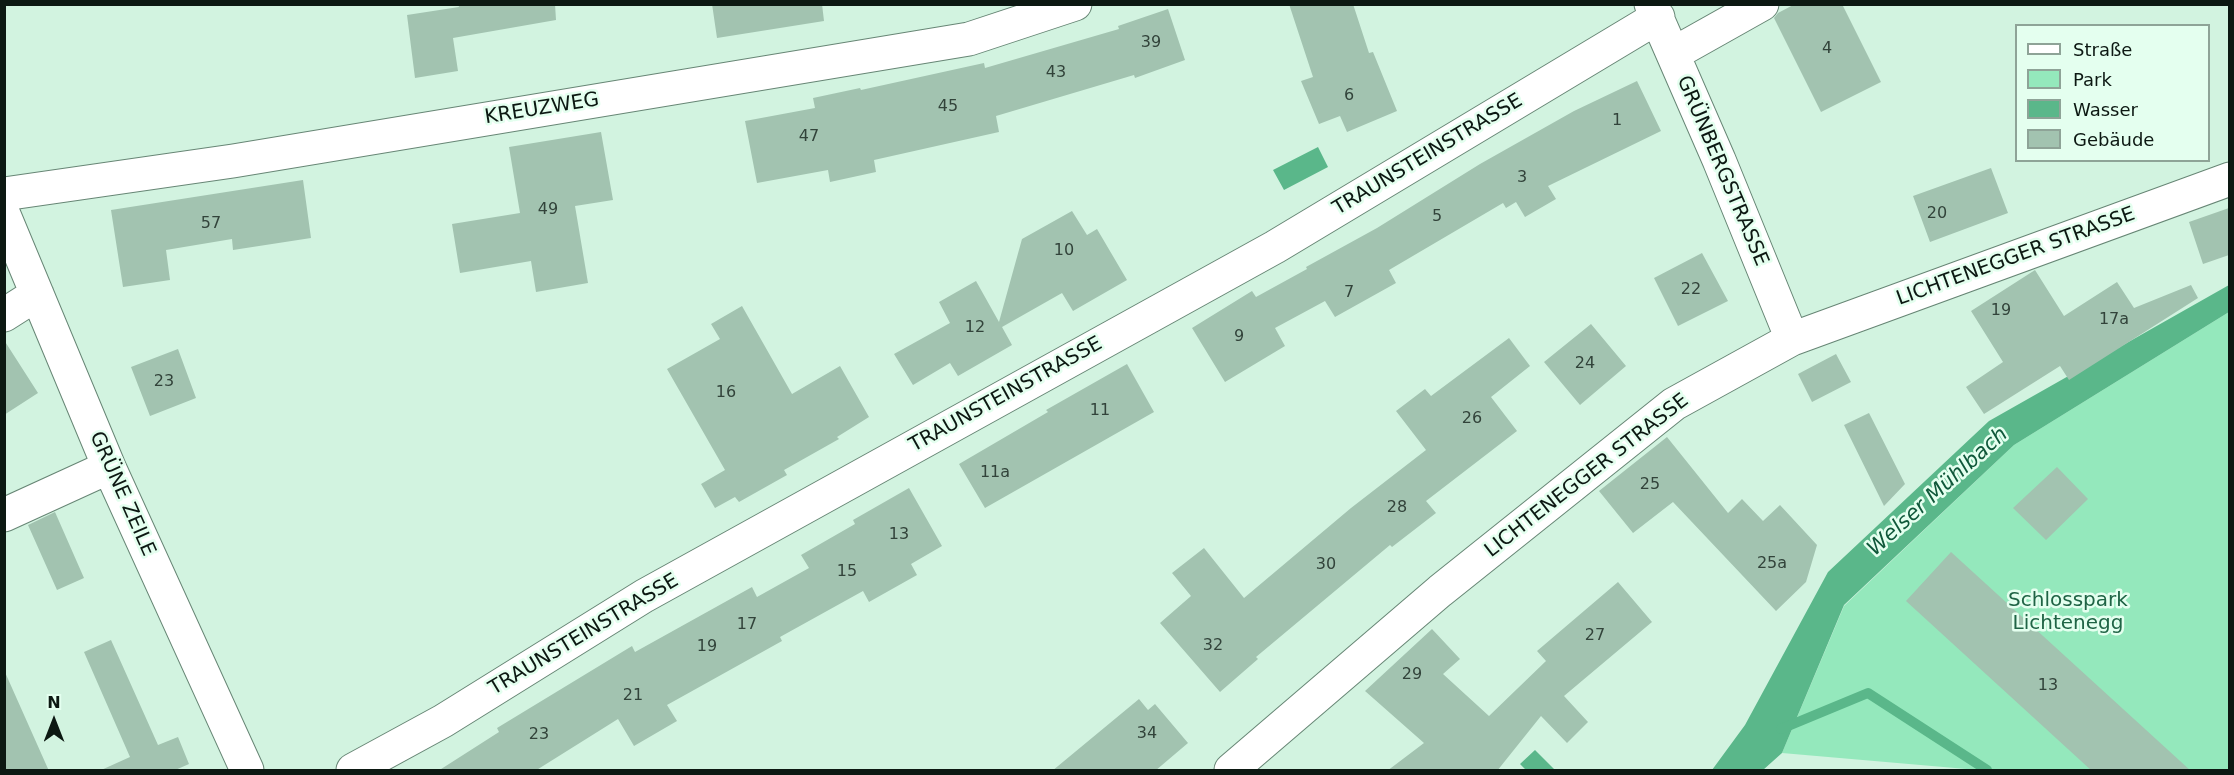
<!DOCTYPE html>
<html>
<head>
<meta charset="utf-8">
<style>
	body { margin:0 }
	#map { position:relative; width:2234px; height:775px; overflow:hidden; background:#d2f3e0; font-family:"DejaVu Sans",sans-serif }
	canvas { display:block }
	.frame { position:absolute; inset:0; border:6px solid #0c1812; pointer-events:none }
	.legend { position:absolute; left:2015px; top:24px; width:195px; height:138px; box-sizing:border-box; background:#e4ffef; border:2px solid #8ea397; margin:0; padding:8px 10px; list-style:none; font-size:18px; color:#0c1812 }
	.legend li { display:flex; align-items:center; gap:12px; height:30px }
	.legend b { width:30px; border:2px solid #8ea397 }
	.north { position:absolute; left:24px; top:691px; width:60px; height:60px; -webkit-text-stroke:4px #e4ffef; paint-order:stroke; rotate:0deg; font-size:16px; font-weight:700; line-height:24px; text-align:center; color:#0c1812 }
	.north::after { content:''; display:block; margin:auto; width:21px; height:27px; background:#0c1812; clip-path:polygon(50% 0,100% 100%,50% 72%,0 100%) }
</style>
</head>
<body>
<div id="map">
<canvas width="2234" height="775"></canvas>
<div class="frame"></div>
<ul class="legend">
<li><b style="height:8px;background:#fff"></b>Straße</li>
<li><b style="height:16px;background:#94e8bc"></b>Park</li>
<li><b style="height:16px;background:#5ab78a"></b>Wasser</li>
<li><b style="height:16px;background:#a2c3b0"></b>Gebäude</li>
</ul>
<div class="north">N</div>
</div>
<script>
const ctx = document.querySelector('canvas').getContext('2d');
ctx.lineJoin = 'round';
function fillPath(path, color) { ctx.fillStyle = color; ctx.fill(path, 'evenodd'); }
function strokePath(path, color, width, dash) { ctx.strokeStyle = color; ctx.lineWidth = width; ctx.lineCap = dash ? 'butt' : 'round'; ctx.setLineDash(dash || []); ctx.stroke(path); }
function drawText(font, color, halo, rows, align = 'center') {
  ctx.font = font + ' "DejaVu Sans",sans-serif'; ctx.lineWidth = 5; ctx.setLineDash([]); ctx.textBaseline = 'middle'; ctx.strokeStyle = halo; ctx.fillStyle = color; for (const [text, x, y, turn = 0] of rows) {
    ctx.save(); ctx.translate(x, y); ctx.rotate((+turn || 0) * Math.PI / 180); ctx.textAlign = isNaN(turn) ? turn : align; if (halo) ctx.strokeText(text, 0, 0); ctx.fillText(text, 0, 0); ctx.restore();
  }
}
fillPath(new Path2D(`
	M2229,312V770H1978L1782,753L1844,606L2014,445Z`), '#94e8bc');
fillPath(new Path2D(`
	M1318,147L1328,167L1284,190L1273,170Z
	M2229,285V312L2014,445L1844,605L1782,753L1763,770H1712L1745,725L1828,572L1989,421Z
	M1535,750L1555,770H1526L1520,764Z`), '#5ab78a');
strokePath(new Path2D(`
	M1781,729L1868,693L1987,770`), '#5ab78a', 10);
fillPath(new Path2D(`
	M458,4H555L556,20L453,38L458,71L415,78L407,15L459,7Z
	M712,4H822L824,21L717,38Z
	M1289,4H1353L1369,53L1373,52L1397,111L1347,132L1340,116L1319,124L1301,81L1313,77Z
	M1795,4H1842L1881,82L1821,112L1774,18L1778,13Z
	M1168,9L1185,60L1135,78L1134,75L996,116L999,132L874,160L876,172L830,182L828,170L757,183L745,121L815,108L813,98L860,88L861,90L984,63L985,68L1119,29L1118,26Z
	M1637,81L1661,131L1548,186L1556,199L1525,217L1516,202L1506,208L1503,203L1389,270L1396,283L1335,317L1325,301L1275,328L1285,346L1225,382L1192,328L1252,291L1256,297L1307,269L1306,267L1377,228L1480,164L1574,111Z
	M601,132L613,200L575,206L588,283L536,292L531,261L460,273L452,224L520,213L509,147Z
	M1991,168L2008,213L1930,242L1913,196Z
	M303,180L311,238L233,250L232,239L166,250L170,280L123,287L111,210Z
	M2229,208V255L2203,264L2189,222Z
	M1072,211L1087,235L1097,229L1127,280L1073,311L1062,293L1002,327L1012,345L958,376L950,363L913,385L894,354L950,323L939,302L976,281L999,322L1022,239Z
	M1702,253L1728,301L1678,326L1654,278Z
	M2035,270L2064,316L2117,282L2134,308L2191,285L2198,298L2069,380L2060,366L1984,414L1966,387L2003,362L1971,311Z
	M742,306L792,394L840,366L869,417L837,437L839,439L784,470L787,475L739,502L735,497L715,508L701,484L725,470L667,369L720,339L711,324Z
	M1591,324L1626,366L1580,405L1544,362Z
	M1509,338L1530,366L1491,397L1517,431L1426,501L1436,513L1392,547L1390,545L1256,657L1258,659L1220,692L1160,623L1191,596L1172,573L1204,548L1244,598L1351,508L1426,450L1396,411L1425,389L1431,396Z
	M4,340L38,393L4,415Z
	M178,349L196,398L150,416L131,367Z
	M1836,354L1851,382L1812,402L1798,374Z
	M1127,364L1154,412L985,508L959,464L1048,412L1046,410Z
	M1869,413L1905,484L1884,506L1844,425Z
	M1667,437L1728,513L1742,499L1763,521L1780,505L1817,545L1806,582L1776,611L1673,502L1633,533L1599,491Z
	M2057,467L2088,499L2046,540L2013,508Z
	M909,488L942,546L911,564L917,575L869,602L863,591L780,637L782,641L667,705L677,721L634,746L618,719L535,771H438L499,732L497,728L632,646L635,652L752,587L757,597L809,568L801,555L855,524L853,520Z
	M55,512L84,578L57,590L28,525Z
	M1951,552L2191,771H2092L1906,601Z
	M1618,582L1652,622L1564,696L1588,722L1567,743L1541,716L1497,771H1387L1424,743L1365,691L1432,629L1460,659L1443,674L1489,716L1546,661L1537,651Z
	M111,640L158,745L178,737L189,764L173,771H99L130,757L84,652Z
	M4,670L49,771H4Z
	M1139,699L1148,710L1155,704L1188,743L1155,771H1052Z`), '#a2c3b0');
const minor = new Path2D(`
	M1651,4L1719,160L1792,339
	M1673,54L1762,4
	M4,194L233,161L969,39L1075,4
	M4,215L109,467L247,770
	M4,315L37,294
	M4,515L109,467
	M353,770L443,721L644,596L1275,247L1658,17
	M1231,770L1440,591L1674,404L1792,339L2230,179`);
strokePath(minor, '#678675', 35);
strokePath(minor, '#fff', 33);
drawText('16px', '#32433a', null, [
	["39",1151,43],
	["4",1827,49],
	["43",1056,73],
	["6",1349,96],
	["45",948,107],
	["1",1617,121],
	["47",809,137],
	["3",1522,178],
	["49",548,210],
	["20",1937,214],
	["5",1437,217],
	["57",211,224],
	["10",1064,251],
	["22",1691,290],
	["7",1349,293],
	["19",2001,311],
	["17a",2114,320],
	["12",975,328],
	["9",1239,337],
	["24",1585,364],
	["23",164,382],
	["16",726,393],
	["11",1100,411],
	["26",1472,419],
	["11a",995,473],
	["25",1650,485],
	["28",1397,508],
	["13",899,535],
	["25a",1772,564],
	["30",1326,565],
	["15",847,572],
	["17",747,625],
	["27",1595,636],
	["32",1213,646],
	["19",707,647],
	["29",1412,675],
	["13",2048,686],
	["21",633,696],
	["34",1147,734],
	["23",539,735]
]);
drawText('20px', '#0c1812', '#e4ffef', [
	["KREUZWEG",542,109,-9],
	["TRAUNSTEINSTRASSE",1428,155,-31],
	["GRÜNBERGSTRASSE",1722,171,67],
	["LICHTENEGGER STRASSE",2016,257,-20],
	["TRAUNSTEINSTRASSE",1006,395,-29],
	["LICHTENEGGER STRASSE",1587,476,-38],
	["GRÜNE ZEILE",122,494,66],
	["TRAUNSTEINSTRASSE",584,635,-31]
]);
drawText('20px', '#1f6445', '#e4ffef', [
	["Schlosspark",2068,601],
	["Lichtenegg",2068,624]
]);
drawText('italic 21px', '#0f583a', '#e4ffef', [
	["Welser Mühlbach",1938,492,-42]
]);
</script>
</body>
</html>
